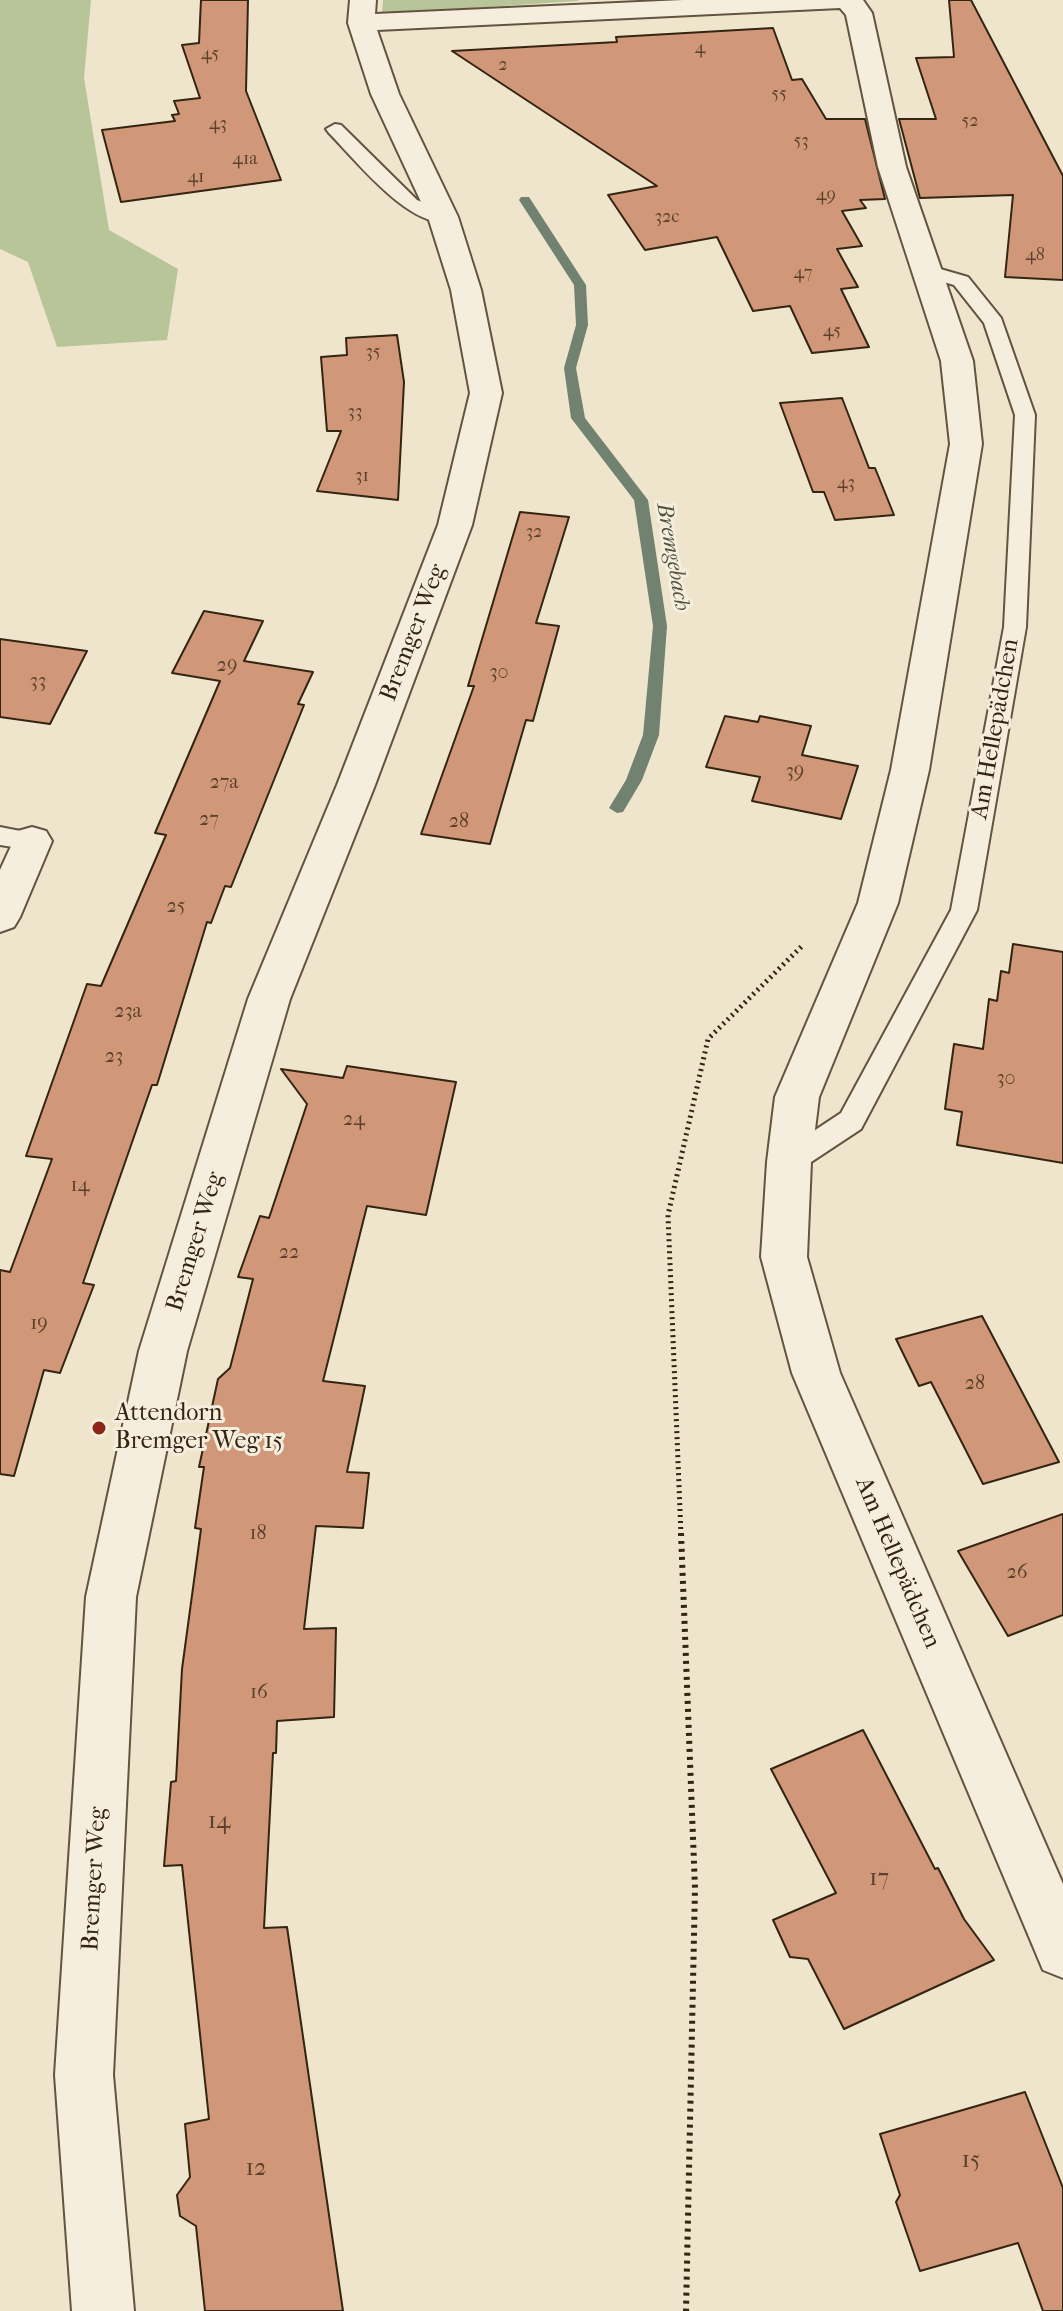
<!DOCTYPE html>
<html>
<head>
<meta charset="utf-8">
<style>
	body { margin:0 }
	canvas { display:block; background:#efe5cc }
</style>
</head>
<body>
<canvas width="1063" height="2311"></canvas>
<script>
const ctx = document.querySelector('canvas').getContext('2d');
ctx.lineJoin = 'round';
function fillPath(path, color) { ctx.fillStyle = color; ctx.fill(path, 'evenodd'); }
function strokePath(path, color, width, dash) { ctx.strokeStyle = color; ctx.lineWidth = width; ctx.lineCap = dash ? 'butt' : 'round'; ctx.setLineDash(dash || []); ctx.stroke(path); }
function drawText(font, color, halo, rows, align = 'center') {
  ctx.font = font + ' "IM FELL French Canon",serif'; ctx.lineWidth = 6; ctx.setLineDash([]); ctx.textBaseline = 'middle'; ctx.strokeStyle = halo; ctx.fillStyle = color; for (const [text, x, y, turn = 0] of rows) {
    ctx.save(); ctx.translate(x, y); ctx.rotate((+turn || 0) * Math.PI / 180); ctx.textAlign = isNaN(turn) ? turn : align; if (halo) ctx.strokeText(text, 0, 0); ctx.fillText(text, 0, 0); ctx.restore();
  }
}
fillPath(new Path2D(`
	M0,0H91L84,78L109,230L178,269L167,340L57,347L28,262L0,249Z
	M383,0H578V1L382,14Z`), '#b7c599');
fillPath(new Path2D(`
	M521,197H529L586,285L588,325L576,368L585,418L648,500L667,626L659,735L642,780L623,812L617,813L609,808L626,780L643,735L653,626L634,500L571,418L564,368L576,325L574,285L519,200Z`), '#728271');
const building = new Path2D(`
	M201,0H248L246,91L281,180L121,202L102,130L175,121L172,115L179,114L174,101L200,98L182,45L199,43Z
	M949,0H971L1063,176V280L1005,277L1013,195L920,198L899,119H936L916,58L954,57Z
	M773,28L792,80L802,79L826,119H865L885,199L860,200L866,208L842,211L862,246L837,249L858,287L841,289L869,347L812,353L790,306L753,311L717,237L645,250L608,195L657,186L452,51L617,42L616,37Z
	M397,335L404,382L398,500L317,491L341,431H327L321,357L347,355L346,338Z
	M842,398L869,468H875L894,515L835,520L824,492H813L780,403Z
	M520,512L569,517L536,623L559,626L533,721L526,720L490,844L421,834L474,686H468Z
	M204,611L263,621L244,661L313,672L298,704L304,705L231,887L225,886L211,923L207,922L157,1085H152L83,1283L94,1285L60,1373L44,1370L14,1476L0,1474V1270L10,1272L52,1159L26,1156L87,984L101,986L166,835L155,833L220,681L172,673Z
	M0,639L87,651L50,724L0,717Z
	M725,716L758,722L760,716L811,726L802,755L858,766L841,819L752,801L760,777L706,767Z
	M1013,944L1063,952V1163L957,1145L962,1112L945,1109L954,1044L983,1049L989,999L997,1001L1001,971L1009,973Z
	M347,1066L456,1082L426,1215L367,1206L323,1381L365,1386L347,1472L369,1473L363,1528L316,1526L304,1629L336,1628L334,1717L277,1721L276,1753H273L264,1928L287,1927L343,2311H205L196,2226L180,2216L177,2195L190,2177L185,2124L209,2119L182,1865L164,1866L171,1782L176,1781L182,1669L201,1529L195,1528L204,1467H199L218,1379L230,1368L253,1279L238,1277L260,1216L269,1218L307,1104L281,1069L343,1078Z
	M982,1316L1059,1462L983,1484L931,1382L919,1386L896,1339Z
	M1063,1514V1615L1008,1636L958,1551Z
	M863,1730L935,1869L938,1868L964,1919L994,1960L844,2029L808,1959L790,1957L773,1920L836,1893L771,1769Z
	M1025,2092L1063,2188V2311H1043L1018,2243L920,2271L896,2202L900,2195L880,2134Z`);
fillPath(building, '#d09878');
strokePath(building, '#342412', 2);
const service = new Path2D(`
	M335,124L341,125L417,200L450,213L452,217L450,221C411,231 354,158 329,133L326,129Z
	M930,266L968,277L1001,318L1035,415L1026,627L977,910L861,1129L799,1170L789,1173L779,1170L775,1162L779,1154L841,1113L951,910L1004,627L1015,415L984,323L954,285L923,276L920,272L923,268Z
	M0,827L41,835L44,841L41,847L32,850L0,845Z`);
const minor = new Path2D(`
	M350,0H376L375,14L683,0H863L872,13L906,167L973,361L982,444L929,770L898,903L819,1097L811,1162L807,1257L840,1373L1063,1884V1978L1043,1970L792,1373L761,1257L767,1162L775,1097L858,903L891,770L950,444L941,361L878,167L846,15L840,8L377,30L399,94L458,217L481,290L502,393L472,525L375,785L290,999L187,1351L136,1597L113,2075L134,2311H72L55,2075L86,1597L139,1351L248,999L337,785L438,525L470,393L451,290L428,217L371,94L348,23Z
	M32,827L46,831L52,841L20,917L14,927L0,932V870L18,831Z`);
strokePath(service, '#635440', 4);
strokePath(minor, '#635440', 4);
strokePath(new Path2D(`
	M681,1535L668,1215L708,1039L802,946`), '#342412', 5, [2, 4]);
strokePath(new Path2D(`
	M681,1533L695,1888L686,2311`), '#342412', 6, [3, 5]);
fillPath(service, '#f5eede');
fillPath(minor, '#f5eede');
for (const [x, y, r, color] of [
	[99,1428,8,"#8f2418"]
]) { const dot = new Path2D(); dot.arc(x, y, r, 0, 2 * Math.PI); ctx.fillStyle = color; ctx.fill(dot); strokePath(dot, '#f5eede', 3); }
drawText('18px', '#5b412c', null, [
	["4",700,49],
	["45",210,55],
	["2",503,66],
	["55",779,95],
	["52",970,122],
	["43",218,125],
	["53",801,142],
	["41a",245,160],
	["41",196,178],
	["49",826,196],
	["32c",667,218],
	["48",1035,256],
	["47",803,274],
	["45",832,332],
	["35",373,353],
	["33",355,413],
	["31",362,477],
	["43",846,484],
	["32",534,533]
]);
drawText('20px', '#5b412c', null, [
	["29",227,666],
	["30",499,673],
	["33",38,682],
	["39",795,772],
	["27a",224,783],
	["27",209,820],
	["28",459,822],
	["25",176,907],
	["23a",128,1012],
	["23",114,1057],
	["30",1006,1079],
	["24",354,1120],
	["14",80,1186],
	["22",289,1253],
	["19",39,1324],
	["28",975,1384],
	["18",258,1534],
	["26",1017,1573],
	["16",259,1693]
]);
drawText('italic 22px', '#535341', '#f5eede', [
	["Bremgebach",672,557,80]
]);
drawText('24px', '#342412', '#f5eede', [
	["Bremger Weg",414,633,-69],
	["Am Hellepädchen",996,729,-80],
	["Bremger Weg",196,1242,-73],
	["Am Hellepädchen",897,1563,67],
	["Bremger Weg",95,1879,-87]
]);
drawText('24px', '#342412', '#f5eede', [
	["Attendorn",115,1414],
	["Bremger Weg 15",115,1442]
], 'left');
drawText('24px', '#5b412c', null, [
	["14",219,1822],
	["17",879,1879],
	["15",971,2161],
	["12",256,2169]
]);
</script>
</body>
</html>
